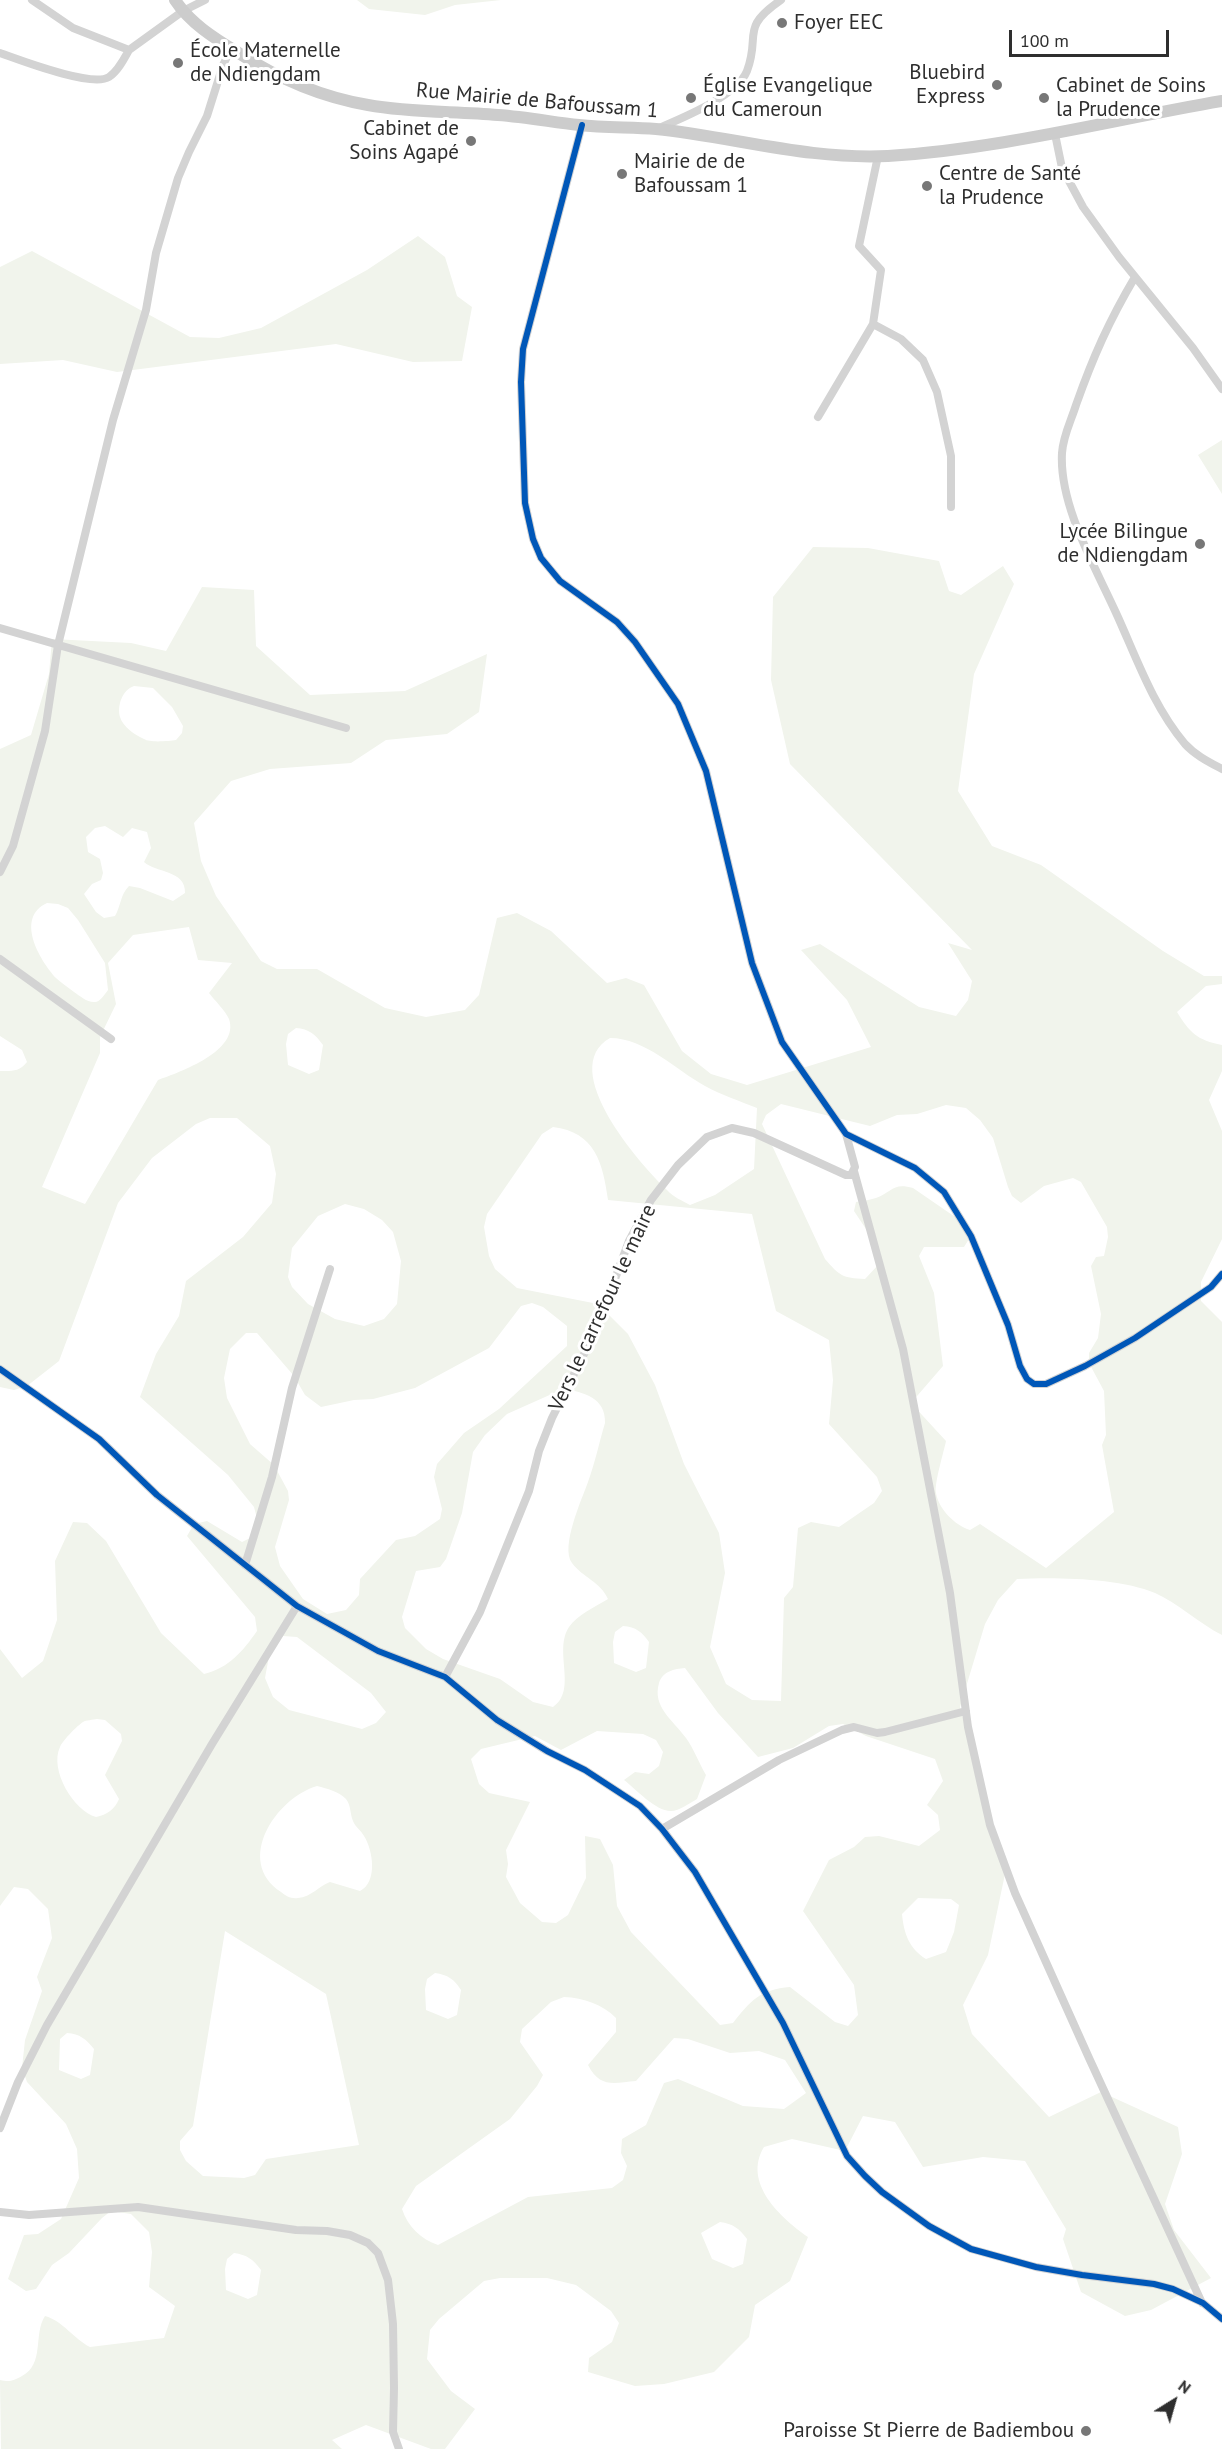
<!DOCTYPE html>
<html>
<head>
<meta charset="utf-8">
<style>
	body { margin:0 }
	#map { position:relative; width:1222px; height:2449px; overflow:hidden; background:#fff; font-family:"PT Sans",sans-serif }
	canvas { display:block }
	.north { position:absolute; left:1144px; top:2371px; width:60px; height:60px; -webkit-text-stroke:4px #fff; paint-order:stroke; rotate:37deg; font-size:16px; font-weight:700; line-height:24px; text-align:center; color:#2e2e2e }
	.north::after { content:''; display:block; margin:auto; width:21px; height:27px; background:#2e2e2e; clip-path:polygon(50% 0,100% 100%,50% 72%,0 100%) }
	.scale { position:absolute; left:1009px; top:30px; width:160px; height:27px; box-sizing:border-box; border:3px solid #2e2e2e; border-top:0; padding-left:8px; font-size:18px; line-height:21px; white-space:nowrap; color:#2e2e2e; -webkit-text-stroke:4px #fff; paint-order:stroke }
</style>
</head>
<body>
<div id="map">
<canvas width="1222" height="2449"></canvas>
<div class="north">N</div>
<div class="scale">100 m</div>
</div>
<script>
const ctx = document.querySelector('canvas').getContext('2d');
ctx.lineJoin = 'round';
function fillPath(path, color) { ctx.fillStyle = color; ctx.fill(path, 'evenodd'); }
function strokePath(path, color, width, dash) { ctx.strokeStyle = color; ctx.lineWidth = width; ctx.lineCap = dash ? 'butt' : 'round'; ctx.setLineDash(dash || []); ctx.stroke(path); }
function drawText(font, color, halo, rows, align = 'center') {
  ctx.font = font + ' "PT Sans",sans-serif'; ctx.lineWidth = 6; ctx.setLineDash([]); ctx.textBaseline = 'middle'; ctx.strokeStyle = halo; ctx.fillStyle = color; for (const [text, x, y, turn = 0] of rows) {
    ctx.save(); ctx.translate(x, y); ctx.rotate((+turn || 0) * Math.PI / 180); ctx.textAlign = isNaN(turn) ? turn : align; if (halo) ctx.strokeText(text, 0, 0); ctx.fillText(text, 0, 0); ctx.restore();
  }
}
fillPath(new Path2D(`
	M357,0H501L455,5L425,15L369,9Z
	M418,236L445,257L457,296L472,307L462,361L413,362L336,344L117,372L63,360L0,364V267L32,251L190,337L219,338L261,328L367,270Z
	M1222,440V494L1198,455Z
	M813,547L868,548L939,561L949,591L961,595L1003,566L1014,584L974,674L958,791L992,846L1041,865L1163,951L1204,976H1222V984L1206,986L1177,1012C1190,1033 1197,1040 1222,1045V1071L1209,1100L1222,1131V1239L1201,1282V1301L1222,1322V1635C1200,1624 1176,1602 1155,1593C1120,1578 1055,1577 1017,1579L998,1600L985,1624L960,1707L1005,1874L988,1955L963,2005L972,2034L1049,2117L1101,2092L1178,2127L1182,2154L1165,2204L1174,2230L1211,2278L1151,2310L1125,2316L1081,2292L1063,2239L1066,2229L1025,2161L983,2157L923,2167L895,2122L863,2116L845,2151L792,2139L764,2147C742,2183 781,2218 808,2237L790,2281L755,2305L749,2337L714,2372L664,2384L635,2386L588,2372L589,2358L612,2342L619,2323L611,2311L576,2285L547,2278H500L484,2281L439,2319L430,2330L427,2359L451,2391L475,2409L445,2449H431L366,2425L332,2440L342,2449H1L0,2380C10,2382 13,2381 22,2376C45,2364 33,2334 45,2316C63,2321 74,2339 90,2347L164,2338L175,2306L149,2287L152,2252L149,2232L131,2214L111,2211L102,2218L69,2253L52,2265L36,2289L26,2291L8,2279L24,2235L38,2234L61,2219L79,2178L77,2149L66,2124L27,2082L22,2068L25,2040L42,1991L37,1977L52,1938L48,1909L28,1889L14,1887L0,1906V1649L22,1678L43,1661L57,1620L55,1561L73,1522L87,1523L106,1541L161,1633L204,1674C229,1668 243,1651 257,1631L255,1617L187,1536L194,1524L207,1521L242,1542L254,1536L258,1522L254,1507L228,1475L140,1397L156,1354L179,1316L186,1281L243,1237L272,1203L276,1174L270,1146L237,1118H210L196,1124L152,1158L118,1203L59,1361L27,1386L14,1390L0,1387V1071C12,1071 19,1072 27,1062L22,1050L0,1036V749L31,735L49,674L52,639L131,643L166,651L202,587L254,590L256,646L310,695L405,691L487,654L479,712L447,734L386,740L351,763L270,769L231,781L194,823L201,861L216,896L261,961L277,969H317L385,1008L426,1017L465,1010L479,995L497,918L517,913L551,931L607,983L626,978L644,985L682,1051L711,1074L747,1085L871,1047L847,1000L801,950L820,944L919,1007L956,1016L968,1000L972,981L948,943L972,950L790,764L771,680L773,597ZM134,686L153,688L172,707L183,726L182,733L176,740C169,741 150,743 144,739C135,735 123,727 120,717C117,706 122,690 134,686ZM105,826L123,837L132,828L147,832L151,848L144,862C156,873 186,870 185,893L173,901L140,888L129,886C120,895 121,906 115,916L104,918L96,912L84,894L92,884L101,880L103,873L100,859L88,852L86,837L95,828ZM47,903L58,904L68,908L78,920L105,963L108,990C105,994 100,1002 95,1002C88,1003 80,996 74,992C68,987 61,983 56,978C39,959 15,918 47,903ZM189,927L198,960L232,963L209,993C215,1001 225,1010 229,1019C240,1051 180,1072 158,1080L85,1204L42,1187L100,1053V1037L116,1004L108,963L133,935ZM296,1028C309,1029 315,1034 323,1045L319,1070L309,1074L288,1065L286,1044L288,1034ZM610,1038C645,1038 676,1070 705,1086C721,1095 740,1101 757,1108L754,1169L715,1195L690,1205C683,1201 673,1197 667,1190C640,1164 556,1069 610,1038ZM781,1104L870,1126L897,1115L917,1114L946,1105L966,1108L980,1120L993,1138L1008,1187L1012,1196L1021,1203L1044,1186L1073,1178L1081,1182L1107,1227L1108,1237L1104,1256L1096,1257L1091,1266L1101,1314L1098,1338L1089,1353V1363L1104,1391L1106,1435L1102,1445L1114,1512L1046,1568L980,1524L970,1530C955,1525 939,1510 936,1493C934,1484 944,1451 946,1441L911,1403L943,1366L934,1293L919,1256L924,1247H964L969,1239L961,1221L913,1188C893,1182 892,1192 876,1198C870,1200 862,1201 856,1202L854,1211L876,1244L879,1264L865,1279C842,1278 840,1276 825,1259L762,1124L766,1115ZM553,1127C595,1132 603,1163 608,1200L752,1214L776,1311L829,1340L833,1380L829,1424L877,1477L882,1491L874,1503L839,1527L811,1522L798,1528L793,1587L784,1598L781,1701L752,1700L726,1684L710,1647L725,1573L719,1533L684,1464L655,1385L628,1334L598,1304L517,1288L495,1269L489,1256L484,1227L487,1214L542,1134ZM345,1204L364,1209L382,1220L393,1232L401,1261L397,1304L384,1319L364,1326L335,1319L308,1304L292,1287L288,1277L292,1248L318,1216ZM532,1303L543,1307L567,1326V1346L499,1409L464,1433L437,1464L434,1477L442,1509L440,1519L415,1536L396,1540L360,1579L359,1595L346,1610L327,1614L303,1599L280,1566L275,1547L289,1500L288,1491L274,1465L250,1444L227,1398L224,1378L230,1349L246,1333H257L294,1376L305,1395L321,1407L354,1400L373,1399L415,1388L489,1348L521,1306ZM563,1389C584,1392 606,1398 605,1423C599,1443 595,1463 588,1482C582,1499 560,1547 572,1563C583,1578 600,1581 608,1599C595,1607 577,1615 569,1627C553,1651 578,1690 553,1707L533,1702L500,1679L443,1659L426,1649L405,1628L402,1617L416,1571L440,1567L446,1559L462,1513L473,1452L485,1435L507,1414ZM623,1626C636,1627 642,1632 649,1642L646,1668L636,1672L614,1663L613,1642L615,1632ZM283,1636L297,1637L371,1693L386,1712L376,1723L362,1729L289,1710L273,1697L265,1678L270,1651ZM685,1668L718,1713L758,1757L793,1748L829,1726L843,1724L866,1736L935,1759L943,1781L927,1805L938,1815L940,1830L919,1846L879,1836L865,1837L854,1847L829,1860L803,1911L854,1985L858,2015L848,2026L835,2022L790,1987C761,1989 750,2001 733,2023L720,2025L631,1932L617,1906L613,1865L600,1839L585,1836L586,1878L568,1915L556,1923L542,1922L520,1903L506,1877L508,1864L506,1850L530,1802L489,1793L479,1784L471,1759L481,1749L535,1736L561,1750L597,1731L643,1734L656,1740L663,1752L659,1766L649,1774L635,1772L624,1780C636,1789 655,1811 671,1811C679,1811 690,1803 697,1799L706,1775C699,1763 694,1749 686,1738C673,1720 652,1707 659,1683C663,1671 674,1669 685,1668ZM97,1719L105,1720L121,1734L122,1741L105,1775L119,1799C115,1809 107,1815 96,1817C74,1811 49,1770 60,1747C63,1740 77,1726 83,1722C86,1720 93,1720 97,1719ZM317,1786C328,1789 338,1791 346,1799C351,1805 350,1814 353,1821C355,1827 361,1830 364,1836C373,1850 378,1882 360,1891L330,1882C319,1886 311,1897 298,1898C291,1899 286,1896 281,1892C234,1861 276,1798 317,1786ZM918,1898L951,1899L959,1905L954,1932L946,1952L926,1959C909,1948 904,1934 902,1914ZM225,1931L326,1994L359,2145L266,2159L255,2175L244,2178L203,2176L186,2161L180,2150V2141L193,2126ZM435,1973C448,1975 454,1979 461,1990L457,2015L448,2019L426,2010L425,1989L427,1979ZM564,1997C584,1998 602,2004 616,2018V2032L588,2065C600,2088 613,2083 636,2081L674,2038L688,2039L730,2053L759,2051L785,2060L806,2093L784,2109L743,2106L678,2079L664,2083L646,2125L622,2139L621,2153L627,2166L623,2180L612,2188L528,2197L438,2245C421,2239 408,2227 402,2209L416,2186L510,2119L537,2086L543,2075L520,2042L522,2029L551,2002ZM67,2033C80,2034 86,2039 94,2049L90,2075L81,2079L59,2070L60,2039ZM720,2222C733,2224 739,2228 747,2239L743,2264L733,2268L712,2259L701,2233ZM234,2253C247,2255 253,2259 261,2270L257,2295L248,2299L226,2290L225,2269L227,2259Z`), '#f1f4ec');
strokePath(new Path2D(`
	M32,0L73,28L129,50L183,11L205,0
	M0,53C20,60 92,88 109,77C118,71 124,59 129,50
	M582,125L523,349L521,382L525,503L533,539L541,558L560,581L617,622L635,642L678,704L706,771L752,963L782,1042L846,1134L915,1168L944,1192L971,1236L1008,1325L1020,1366L1027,1379L1034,1384H1046L1085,1366L1135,1338L1211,1287L1222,1274
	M659,128C682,118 737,96 747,71C761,34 739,29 781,0
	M1055,134L1062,168L1083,207L1119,257L1193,348L1222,389
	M1135,277C1109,321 1093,357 1076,405C1071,421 1063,436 1062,453C1059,506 1096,568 1117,615C1137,659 1153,706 1185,744C1195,755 1209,762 1222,769
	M873,324L901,339L923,360L937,392L951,456V507
	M818,417L873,324L881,270L859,246L878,156
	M0,628L346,728
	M0,872L13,846L45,731L58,645L113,420L146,310L156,253L178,178L189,152L207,116L223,65L231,49
	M0,959L111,1039
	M854,1171L903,1349L950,1593L968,1727L990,1825L1015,1893L1089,2058L1202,2303
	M0,1369L99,1439L157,1495L297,1606L378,1651L445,1677L497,1720L547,1751L585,1770L640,1806L662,1829L695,1872L783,2023L847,2156L865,2176L882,2192L929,2226L971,2249L1036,2267L1082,2275L1154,2284L1173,2289L1203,2303L1222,2319
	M245,1565L272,1477L292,1388L330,1269
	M445,1677L480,1612L529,1491L539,1451L552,1418L596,1330L629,1241L651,1200L678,1165L707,1137L732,1128L754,1133L846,1175H851L855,1167L846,1134
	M662,1829L779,1760L842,1730L854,1727L877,1733L885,1732L966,1711
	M0,2128L18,2082L47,2025L212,1744L297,1606
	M0,2212L29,2215L138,2207L296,2230L327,2231L350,2235L368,2243L378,2253L388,2280L393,2324L394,2388L393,2432L399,2449`), '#d3d3d3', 8);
strokePath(new Path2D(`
	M175,0C190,23 214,38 237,52C277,78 321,97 368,105C411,113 455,111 498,115C526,117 552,122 579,125C605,128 630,127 656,129C734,137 809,160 888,156C1001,149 1111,120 1222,101`), '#ccc', 12);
strokePath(new Path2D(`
	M582,125L523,349L521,382L525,503L533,539L541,558L560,581L617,622L635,642L678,704L706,771L752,963L782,1042L846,1134L915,1168L944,1192L971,1236L1008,1325L1020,1366L1027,1379L1034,1384H1046L1085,1366L1135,1338L1211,1287L1222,1274
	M0,1369L99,1439L157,1495L297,1606L378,1651L445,1677L497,1720L547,1751L585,1770L640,1806L662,1829L695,1872L783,2023L847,2156L865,2176L882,2192L929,2226L971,2249L1036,2267L1082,2275L1154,2284L1173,2289L1203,2303L1222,2319`), '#0057b8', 6);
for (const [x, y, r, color] of [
	[782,23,6,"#777"],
	[178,63,6,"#777"],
	[997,85,6,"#777"],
	[691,98,6,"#777"],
	[1044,98,6,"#777"],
	[471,141,6,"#777"],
	[622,174,6,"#777"],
	[927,186,6,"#777"],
	[1200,544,6,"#777"],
	[1086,2431,6,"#777"]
]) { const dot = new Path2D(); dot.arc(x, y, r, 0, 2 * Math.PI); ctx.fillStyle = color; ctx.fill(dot); strokePath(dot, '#fff', 2); }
drawText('21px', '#2e2e2e', '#fff', [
	["Foyer EEC",794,23],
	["École Maternelle",190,51],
	["de Ndiengdam",190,75],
	["Bluebird",985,73,"right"],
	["Express",985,97,"right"],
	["Église Evangelique",703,86],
	["du Cameroun",703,110],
	["Cabinet de Soins",1056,86],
	["la Prudence",1056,110],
	["Cabinet de",459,129,"right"],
	["Soins Agapé",459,153,"right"],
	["Mairie de de",634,162],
	["Bafoussam 1",634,186],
	["Centre de Santé",939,174],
	["la Prudence",939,198],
	["Lycée Bilingue",1188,532,"right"],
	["de Ndiengdam",1188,556,"right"],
	["Paroisse St Pierre de Badiembou",1074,2431,"right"]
], 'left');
drawText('21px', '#2e2e2e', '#fff', [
	["Rue Mairie de Bafoussam 1",537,101,5],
	["Vers le carrefour le maire",603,1308,-65]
]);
</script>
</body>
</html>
